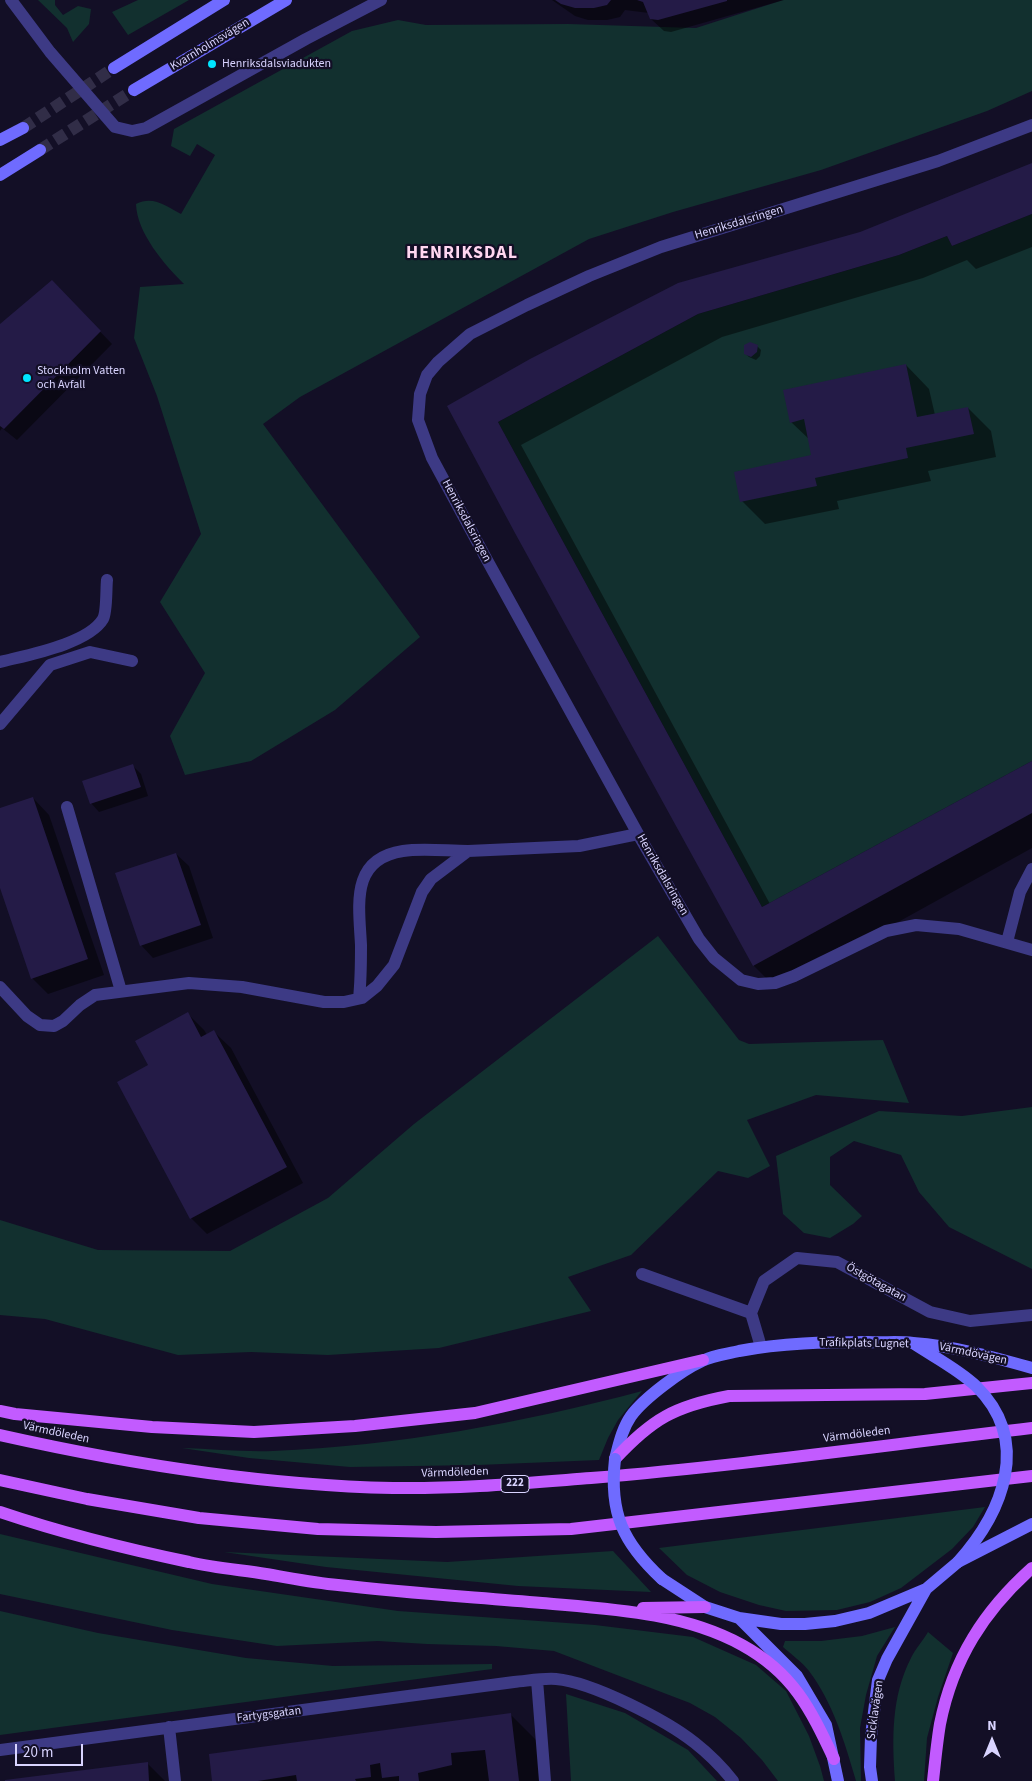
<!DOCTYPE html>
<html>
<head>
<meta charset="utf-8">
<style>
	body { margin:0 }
	#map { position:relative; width:1032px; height:1781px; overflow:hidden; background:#130f26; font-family:"Source Sans 3",sans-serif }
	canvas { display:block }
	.north { position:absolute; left:967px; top:1716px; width:50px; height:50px; -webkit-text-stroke:4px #130f26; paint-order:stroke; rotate:0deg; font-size:14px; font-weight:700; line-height:20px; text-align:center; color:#d9d4ff }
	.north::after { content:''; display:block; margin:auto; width:18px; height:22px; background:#d9d4ff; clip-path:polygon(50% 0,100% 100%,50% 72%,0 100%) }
	.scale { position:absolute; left:15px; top:1744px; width:68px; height:22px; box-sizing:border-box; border:2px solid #d9d4ff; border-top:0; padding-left:6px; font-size:15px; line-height:18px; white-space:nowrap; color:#d9d4ff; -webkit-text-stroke:4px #130f26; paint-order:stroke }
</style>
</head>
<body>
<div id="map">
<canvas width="1032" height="1781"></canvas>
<div class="north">N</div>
<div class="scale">20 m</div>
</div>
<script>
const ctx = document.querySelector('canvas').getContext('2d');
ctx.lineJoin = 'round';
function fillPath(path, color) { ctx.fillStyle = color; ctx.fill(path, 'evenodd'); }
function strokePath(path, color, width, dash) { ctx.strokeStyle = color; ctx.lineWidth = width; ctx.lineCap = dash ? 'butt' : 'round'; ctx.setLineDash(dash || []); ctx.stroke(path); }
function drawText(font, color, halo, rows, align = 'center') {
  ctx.font = font + ' "Source Sans 3",sans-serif'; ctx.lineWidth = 4.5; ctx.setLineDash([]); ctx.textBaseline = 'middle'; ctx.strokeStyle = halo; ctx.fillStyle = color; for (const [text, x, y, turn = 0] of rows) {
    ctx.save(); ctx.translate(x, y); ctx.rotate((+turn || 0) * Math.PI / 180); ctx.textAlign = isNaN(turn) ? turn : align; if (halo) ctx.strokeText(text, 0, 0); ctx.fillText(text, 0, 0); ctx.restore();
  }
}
fillPath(new Path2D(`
	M38,0H55V5L63,15L78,6L91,9L89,24L73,42L67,28Z
	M138,0H189L128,35L112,12Z
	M783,0H1032V91L987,111L821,170L673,212L589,239L300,397L263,424L420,637L335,710L251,761L185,775L170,736L205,673L160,602L201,534L157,396L134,338L140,287L184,284C164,264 137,233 136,204C153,195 166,206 181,214L215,155L197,144L190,156L171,146L174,129L352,31L398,20L426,25L568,24L696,28Z
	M1032,214V761L762,907L498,422L698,314L899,255L947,236L952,246Z
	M658,936L739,1040L749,1044L883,1040L909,1103L816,1095L747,1120L770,1166L748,1178L718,1171L631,1255L568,1277L591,1311L439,1348L328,1355L251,1352L178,1355L45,1319L0,1315V1220L98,1250L230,1251L328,1198L414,1124Z
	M1032,1107V1269L949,1227L919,1192L901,1155L854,1141L830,1157V1185L862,1216L853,1224L830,1238L804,1233L783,1214L776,1156L879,1111L962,1116Z
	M642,1391L618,1420L608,1438L599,1460L478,1465L350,1467L249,1458L182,1448C212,1449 243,1452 273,1451C397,1446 522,1423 642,1391Z
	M985,1507L973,1527L952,1549L901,1588L870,1602L837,1610L786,1611L759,1605L720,1592L687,1575L659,1548Z
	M0,1534L212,1584L398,1611L595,1625L693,1637L756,1665L786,1691L809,1736L820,1766L824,1781H778L762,1760L741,1738L715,1717L690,1703L554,1651L496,1646L427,1644L378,1641L277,1646L172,1630L0,1594Z
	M613,1551L651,1592L518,1586L326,1567L224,1552L447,1562Z
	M0,1611L98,1633L246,1658L333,1666L492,1664V1669L0,1735Z
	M895,1627L877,1656L866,1695L860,1728L861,1781H856C845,1743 833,1703 809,1671C802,1662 792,1655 783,1647L785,1641H821L862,1636Z
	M928,1632L953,1653L938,1697L927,1738L924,1781H895C892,1739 891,1697 911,1658C915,1649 923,1641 928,1632Z
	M566,1694L625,1713L688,1750L717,1781H571Z`), '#12302f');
fillPath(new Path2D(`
	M552,0H784L671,32L664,31L651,19L649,13L625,10L620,17L607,20H588L575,16Z
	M1032,165V247L976,269L967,260L923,278L722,337L521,445L770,904L1032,763V848L777,989L754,966L516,533L449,406L861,233Z
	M64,294L112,344L17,440L2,428L0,431V326Z
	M757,346L761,350L760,356L756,360L749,357L745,353Z
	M906,365L929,389L935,415L968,408L991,431L996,457L928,471L931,481L837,501L839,509L765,524L742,501L813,456L810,440L791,422Z
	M133,766L141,774L148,796L99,812L91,803Z
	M33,798L49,815L104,975L48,994L32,978L0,884V809Z
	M176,854L189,866L213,938L153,958L141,945Z
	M188,1014L204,1030L207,1035L214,1032L231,1048L303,1183L207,1234L191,1218L150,1066Z
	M511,1715L542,1746L546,1781H212Z
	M147,1763L165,1781H5Z`), '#0007');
fillPath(new Path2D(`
	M555,0H611L607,5L594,8H575L561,4Z
	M637,0H727V1L658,20L650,19L643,2Z
	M1032,163V214L952,246L947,236L899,255L698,314L498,422L762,907L1032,761V813L753,966L515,533L447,406L530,359L678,283L860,232Z
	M52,280L101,331L4,429L0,426V324Z
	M750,342L758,345L757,352L751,357L744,354V345Z
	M906,364L917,417L968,407L974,434L906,448L908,458L815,478L817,486L740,502L734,472L811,455L804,419L790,423L783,390Z
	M133,764L141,787L90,804L82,781Z
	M33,797L88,959L31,979L0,888V808Z
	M176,853L201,925L140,946L115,873Z
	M188,1012L201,1037L214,1030L287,1167L190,1219L117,1082L148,1065L135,1041Z
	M511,1713L519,1781H489L485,1750L451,1753L452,1765L418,1773L419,1781H399V1776L382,1778L380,1763L370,1765L371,1777L355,1779L356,1781H297L296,1775L258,1781H212L209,1754Z
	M148,1762L149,1781H5V1780Z`), '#241b47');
strokePath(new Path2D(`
	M23,128L114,68
	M40,150L134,90`), '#312d47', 12, [12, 6]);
strokePath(new Path2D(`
	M11,0L50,52L115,127L132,131L146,128L306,39L381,0
	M0,662C27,655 88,644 103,619C107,612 106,589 107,580
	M0,724L50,665L90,652L132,661
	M67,807L121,991
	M0,987L27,1016L40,1025L54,1026L63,1021L80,1005L95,995L189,983L242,987L324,1002H344L362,998L377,986L394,965L422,892L431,879L468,851L579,846L638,834
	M359,998C361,980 361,963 361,945C359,905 350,859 403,851C422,848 448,851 468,851
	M642,1274L751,1313
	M761,1347L751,1313L764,1281L797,1258L837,1262L930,1312L970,1321L1032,1315`), '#3d3a85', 12);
strokePath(new Path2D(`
	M1032,125L938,161L661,247L589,276L527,305L470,334L438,362L427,375L420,394L418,420L432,458L487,560L638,834L699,939L714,958L741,980L758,984L775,983L794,976L886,931L916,925L959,929L1032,950
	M1007,942L1020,892L1032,869
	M537,1680L545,1781
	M169,1727L175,1781
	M0,1750L514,1682C527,1681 542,1678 556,1679C592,1682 666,1720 695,1743C709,1754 722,1767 733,1781`), '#3d3a85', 12);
strokePath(new Path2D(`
	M114,68L224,0
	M134,90L286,0
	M0,140L23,128
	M0,175L40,150
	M615,1459C619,1444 622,1429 631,1416C644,1398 682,1370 702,1361C714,1355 727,1354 739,1351C782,1343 825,1342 868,1342C883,1343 898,1341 913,1343C954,1346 993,1357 1032,1368
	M662,1579L705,1607L739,1618L781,1624H805L835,1621L869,1613L926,1589L958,1562L1032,1524
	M739,1618L797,1676L826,1725L838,1781
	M872,1781L870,1767L871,1736L878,1680L887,1659L926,1589`), '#6f6bff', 12);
strokePath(new Path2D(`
	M0,1411L15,1414L152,1427L254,1432L355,1426L475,1413L703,1360
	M0,1435C129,1464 260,1485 393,1488C459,1489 525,1483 591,1478C738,1466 885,1445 1032,1428
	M615,1459C652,1419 675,1406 729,1396L925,1394L1032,1383
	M0,1480L87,1499L199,1518L318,1529L436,1532L571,1529L1032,1476
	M0,1512C62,1533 126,1549 189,1562C215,1568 241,1570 266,1574C290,1578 314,1583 338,1585C406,1593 474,1597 542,1603C609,1609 682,1612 742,1645C793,1673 810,1708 834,1759
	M643,1608L705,1607
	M933,1781C935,1762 937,1742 940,1724C953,1659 984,1611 1032,1568`), '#c25bff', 12);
strokePath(new Path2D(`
	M913,1343C934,1357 958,1369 976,1386C1032,1441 1003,1512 958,1562
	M615,1459C609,1513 623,1543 662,1579`), '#6f6bff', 12);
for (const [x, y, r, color] of [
	[212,64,5,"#00e5ff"],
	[27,378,5,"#00e5ff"]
]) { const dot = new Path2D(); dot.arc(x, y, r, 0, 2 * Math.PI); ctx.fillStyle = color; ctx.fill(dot); strokePath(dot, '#130f26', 2); }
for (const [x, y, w] of [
	[515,1484,28]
]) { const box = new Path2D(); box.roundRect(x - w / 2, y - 8.5, w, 17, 4); ctx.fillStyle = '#130f26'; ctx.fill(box); strokePath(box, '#d9d4ff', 1); }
drawText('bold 11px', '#d9d4ff', null, [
	["222",515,1484]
]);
drawText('12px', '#d9d4ff', '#130f26', [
	["Kvarnholmsvägen",210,45,-31],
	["Henriksdalsringen",739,223,-17],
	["Henriksdalsringen",466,521,62],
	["Henriksdalsringen",662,875,60],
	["Östgötagatan",876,1283,29],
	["Trafikplats Lugnet",864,1344,1],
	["Värmdövägen",973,1354,12],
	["Värmdöleden",56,1433,12],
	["Värmdöleden",857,1435,-7],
	["Värmdöleden",455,1473,-2],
	["Sicklavägen",876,1710,-82],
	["Fartygsgatan",269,1715,-7]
]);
drawText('12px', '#d9d4ff', '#130f26', [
	["Henriksdalsviadukten",222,64],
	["Stockholm Vatten",37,371],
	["och Avfall",37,385]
], 'left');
ctx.letterSpacing = '1px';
drawText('bold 18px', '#ffd6f0', '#130f26', [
	["HENRIKSDAL",462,254]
]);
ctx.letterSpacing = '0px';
</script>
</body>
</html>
